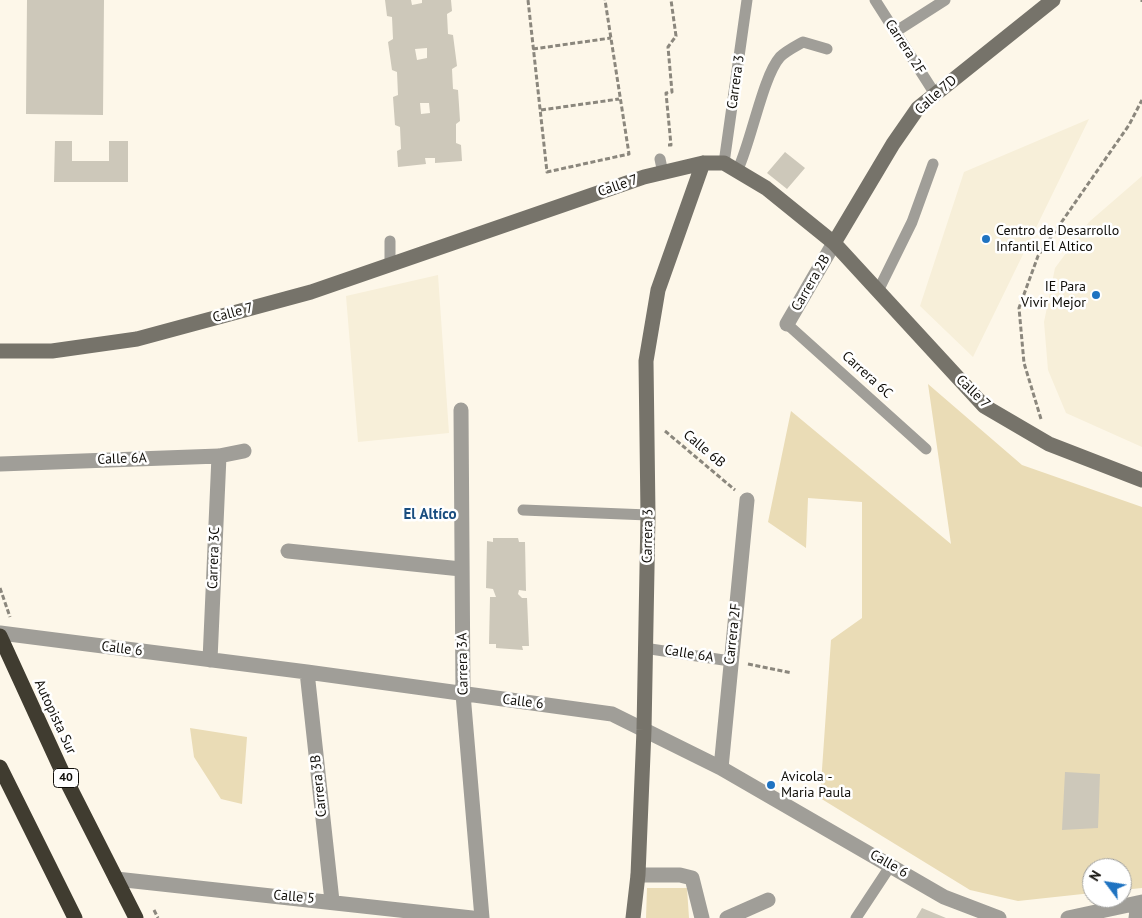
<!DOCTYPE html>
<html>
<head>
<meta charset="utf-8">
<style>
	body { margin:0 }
	#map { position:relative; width:1142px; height:918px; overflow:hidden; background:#fdf7e9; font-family:"PT Sans",sans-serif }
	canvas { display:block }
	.north { position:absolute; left:1082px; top:858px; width:50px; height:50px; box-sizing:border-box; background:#fff; border:1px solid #9f9f9d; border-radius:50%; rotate:301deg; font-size:14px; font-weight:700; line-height:20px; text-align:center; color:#100e09 }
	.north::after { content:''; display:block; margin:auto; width:18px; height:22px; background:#1f73c1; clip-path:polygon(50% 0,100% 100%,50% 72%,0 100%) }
</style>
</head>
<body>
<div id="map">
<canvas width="1142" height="918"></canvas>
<div class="north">N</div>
</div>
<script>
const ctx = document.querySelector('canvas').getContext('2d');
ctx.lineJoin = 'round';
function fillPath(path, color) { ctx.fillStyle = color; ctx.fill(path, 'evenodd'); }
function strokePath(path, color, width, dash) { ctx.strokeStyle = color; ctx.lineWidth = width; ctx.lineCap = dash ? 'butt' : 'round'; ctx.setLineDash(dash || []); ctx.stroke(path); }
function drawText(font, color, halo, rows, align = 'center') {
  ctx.font = font + ' "PT Sans",sans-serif'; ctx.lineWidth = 5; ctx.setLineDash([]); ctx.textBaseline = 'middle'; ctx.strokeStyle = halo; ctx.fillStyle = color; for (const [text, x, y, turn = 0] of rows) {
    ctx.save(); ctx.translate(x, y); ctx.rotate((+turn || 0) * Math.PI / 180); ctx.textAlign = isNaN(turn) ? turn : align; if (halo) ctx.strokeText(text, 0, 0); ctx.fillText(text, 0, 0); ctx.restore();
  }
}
fillPath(new Path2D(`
	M1089,119L973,357L920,306L964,172Z
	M1142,176V447L1066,413L1048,370L1044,322L1055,268L1089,222Z
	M438,275L449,433L358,442L346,296Z`), '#f7efd9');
fillPath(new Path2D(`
	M928,384L1022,465L1142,507V888L1122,890V868H1092V893L1018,901L970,890L820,798L831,640L862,618V502L808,498L806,548L768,522L791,411L951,544Z
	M190,728L247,737L242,804L221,799L194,757Z
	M647,888H687L689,918H646Z`), '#eadcb6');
fillPath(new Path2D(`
	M27,0H104L103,115L26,114Z
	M385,0H411L412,5L422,3V0H451L452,11L447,14L448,34L453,35L457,66L452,69L453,89L458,90L459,105L460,121L456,124V143L461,145L462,161L435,163V158H425L426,164L398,167L397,151L401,149L400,127L395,125L393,97L398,95L397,72L392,70L388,42L393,39L392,17L387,16ZM427,48V58L417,60L415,49ZM420,103H429L430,113L421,114Z
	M55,141H72V161H109V141H128V182H54Z
	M785,152L805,168L787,189L767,173Z
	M493,538H518L519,542H525L526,591L519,590L518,594L522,598H527L529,646H522L523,650L496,648V644H489L490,597H496L493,589L486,588L487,541L493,542Z
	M1065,772L1100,774L1098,828L1062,830Z
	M922,908L946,918H916Z`), '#cdc8ba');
strokePath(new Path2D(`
	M528,0L547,172L629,154L605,0
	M1142,0V2
	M533,49L611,38
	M541,110L619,99
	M668,145H671L666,93L672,92L668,47L676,36L671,0
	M1041,419L1024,363L1019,308L1038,256L1129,125L1142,100
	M665,431L735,490
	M0,588L10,617
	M748,664L792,673
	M154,910L158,918`), '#8b877d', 3, [5, 2.5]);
strokePath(new Path2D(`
	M875,0L935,94
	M895,32L945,0
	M660,159L663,173
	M724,163L747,0
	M738,169C751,142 763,76 780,57C786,51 796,46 803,42L827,49
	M390,264V241
	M878,291L912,222L933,164
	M787,324L926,449
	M523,510L648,515
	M644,648L730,661
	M856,918L891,865`), '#a09e98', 11);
strokePath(new Path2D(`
	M787,324L834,243
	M461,410L463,694L482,918
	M0,464L219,456L244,451
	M288,551L461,569
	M0,633L307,672L612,714L721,768L944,897L999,918
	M210,660L219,456
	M307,672L332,901
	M721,768L747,500
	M638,875H680L692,878L702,918
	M116,879L472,918
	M727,918L768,900
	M1068,918L1142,902
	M1136,918L1138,903`), '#a09e98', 15);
strokePath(new Path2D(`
	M834,243L893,144L918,108L1053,0
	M0,351H52L137,339L311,292L644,177L703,163H724L766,188L834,243L984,406L1049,444L1142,480
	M633,918L638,875L644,730L648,515L646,361L658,290L703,163`), '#76736a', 15);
strokePath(new Path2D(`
	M0,636L65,778L136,918
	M0,767L75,918`), '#403c30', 15);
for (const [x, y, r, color] of [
	[986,239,5,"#1f73c1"],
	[1096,295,5,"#1f73c1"],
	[771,785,5,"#1f73c1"]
]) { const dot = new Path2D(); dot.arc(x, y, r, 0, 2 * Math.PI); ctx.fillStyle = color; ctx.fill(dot); strokePath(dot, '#fff', 2); }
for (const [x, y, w] of [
	[66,778,25]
]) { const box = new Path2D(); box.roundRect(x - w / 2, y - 9.5, w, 19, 4); ctx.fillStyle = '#fff'; ctx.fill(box); strokePath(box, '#100e09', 1); }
drawText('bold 12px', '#100e09', null, [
	["40",66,778]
]);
drawText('14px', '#100e09', '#fff', [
	["Carrera 2F",905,47,57],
	["Carrera 3",736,82,-82],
	["Calle 7D",936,95,-42],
	["Calle 7",618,186,-19],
	["Carrera 2B",811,283,-60],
	["Calle 7",233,313,-15],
	["Carrera 6C",867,375,42],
	["Calle 7",973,392,44],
	["Calle 6B",704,449,40],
	["Calle 6A",122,459,-2],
	["Carrera 3",648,536,-89],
	["Carrera 3C",214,558,-88],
	["Carrera 2F",733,634,-84],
	["Calle 6",122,649,7],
	["Calle 6A",689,654,9],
	["Carrera 3A",463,664,-91],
	["Calle 6",523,702,7],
	["Autopista Sur",55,717,65],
	["Carrera 3B",319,786,-96],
	["Calle 6",889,864,30],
	["Calle 5",294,897,5]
]);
drawText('14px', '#100e09', '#fff', [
	["Centro de Desarrollo",996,231],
	["Infantil El Altico",996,247],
	["IE Para",1086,287,"right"],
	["Vivir Mejor",1086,303,"right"],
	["Avicola -",781,777],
	["Maria Paula",781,793]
], 'left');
drawText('bold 15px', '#194d7f', '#fff', [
	["El Altíco",430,515]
]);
</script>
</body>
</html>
